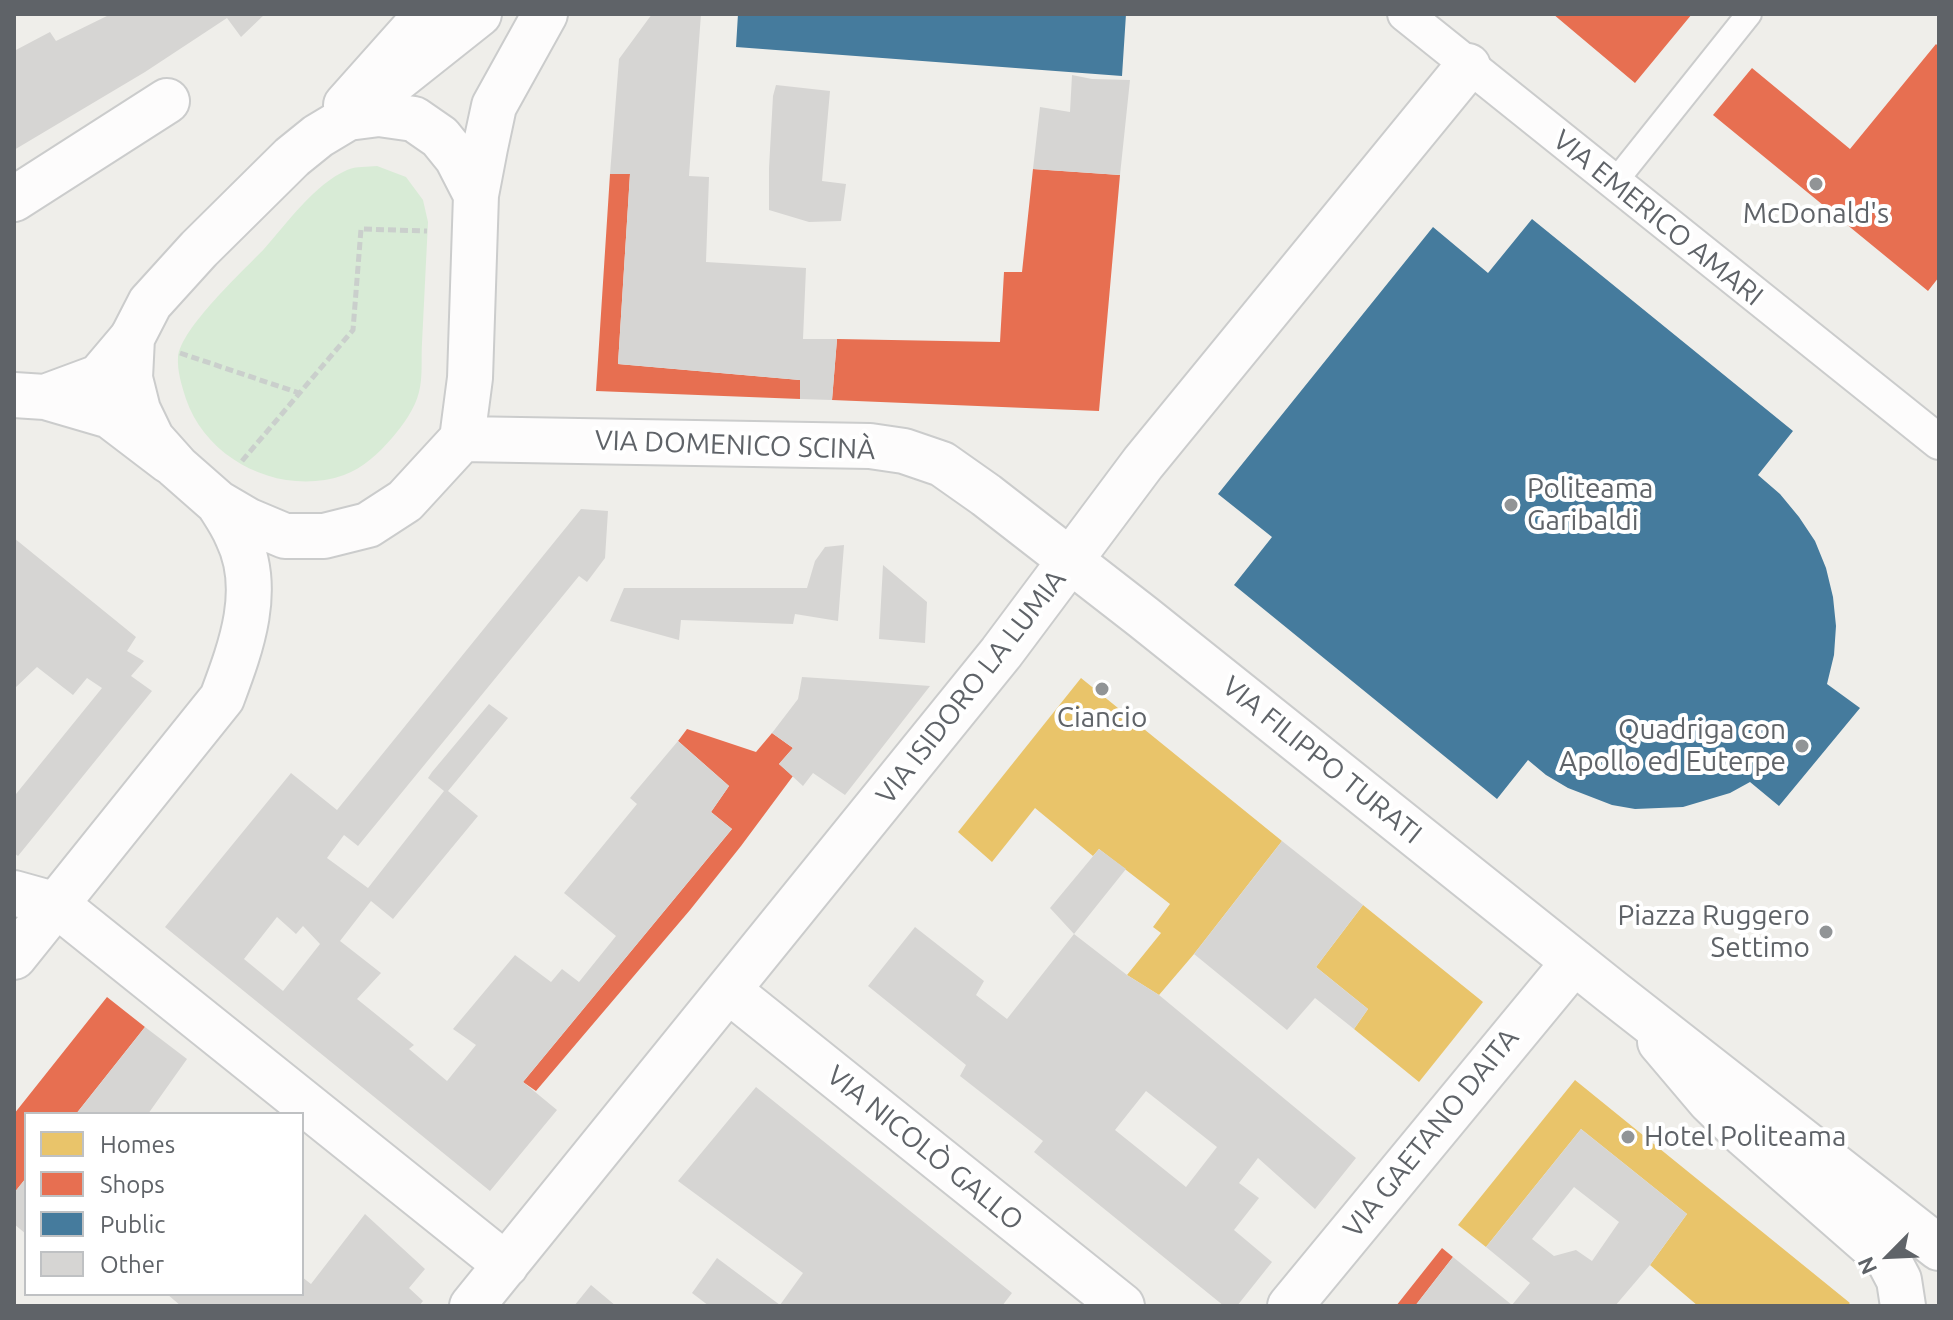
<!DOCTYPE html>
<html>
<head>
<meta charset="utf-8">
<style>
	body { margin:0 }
	#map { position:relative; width:1953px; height:1320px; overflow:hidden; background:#efeeea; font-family:Ubuntu,sans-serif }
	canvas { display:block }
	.frame { position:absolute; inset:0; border:16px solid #5f6368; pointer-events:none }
	.legend { position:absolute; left:24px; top:1112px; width:280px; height:184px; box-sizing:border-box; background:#fff; border:2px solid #bfc1c3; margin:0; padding:10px 14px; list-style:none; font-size:24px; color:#5f6368 }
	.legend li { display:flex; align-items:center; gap:16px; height:40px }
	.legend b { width:40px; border:2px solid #bfc1c3 }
	.north { position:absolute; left:1849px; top:1216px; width:80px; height:80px; -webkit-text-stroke:6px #fff; paint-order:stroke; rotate:246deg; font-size:22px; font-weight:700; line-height:32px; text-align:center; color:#5f6368 }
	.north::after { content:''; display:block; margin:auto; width:28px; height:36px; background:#5f6368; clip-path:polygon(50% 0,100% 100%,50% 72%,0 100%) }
</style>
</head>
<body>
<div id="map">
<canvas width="1953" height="1320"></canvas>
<div class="frame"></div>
<ul class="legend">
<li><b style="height:22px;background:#e9c46a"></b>Homes</li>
<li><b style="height:22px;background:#e76f51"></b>Shops</li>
<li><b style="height:22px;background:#457b9d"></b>Public</li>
<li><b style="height:22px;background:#d6d5d3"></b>Other</li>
</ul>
<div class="north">N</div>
</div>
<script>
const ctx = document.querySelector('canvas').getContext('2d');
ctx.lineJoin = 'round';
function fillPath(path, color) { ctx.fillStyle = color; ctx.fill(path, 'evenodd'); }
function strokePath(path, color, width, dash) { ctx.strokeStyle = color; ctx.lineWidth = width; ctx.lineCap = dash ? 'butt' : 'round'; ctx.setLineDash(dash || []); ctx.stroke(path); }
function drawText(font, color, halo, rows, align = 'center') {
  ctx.font = font + ' Ubuntu,sans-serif'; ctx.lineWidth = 8; ctx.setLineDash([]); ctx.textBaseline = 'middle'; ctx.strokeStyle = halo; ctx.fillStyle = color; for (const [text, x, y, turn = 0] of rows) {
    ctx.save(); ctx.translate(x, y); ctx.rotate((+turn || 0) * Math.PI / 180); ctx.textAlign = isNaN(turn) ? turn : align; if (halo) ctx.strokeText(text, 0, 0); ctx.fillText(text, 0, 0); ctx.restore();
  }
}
fillPath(new Path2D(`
	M377,166L406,177L423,200L428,222C426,262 424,303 422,343C421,359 423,377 419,392C415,409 403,425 392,438C379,453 363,468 344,475C282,497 207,461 186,399C182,386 177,371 178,357C181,328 243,271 264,249C287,223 315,184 347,170C356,166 368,167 377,166Z`), '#d8ebd6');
fillPath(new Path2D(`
	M1081,678L1282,841L1194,954L1159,995L1127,975L1161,933L1153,927L1170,904L1099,849L1093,856L1035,808L992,862L958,832Z
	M1363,905L1483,1002L1419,1082L1354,1029L1368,1009L1316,967Z
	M1575,1080L1850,1303L1847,1306H1698L1650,1265L1687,1214L1581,1129L1486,1247L1458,1225Z`), '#e9c46a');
fillPath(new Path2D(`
	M1553,14H1692L1635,83Z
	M1936,44L1939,47V277L1928,291L1713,115L1752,68L1850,149Z
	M1033,169L1120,175L1099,411L832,400L837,339L1000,342L1004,272H1022Z
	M610,174H630L618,364L800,380V399L596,391Z
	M687,729L756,752L772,733L793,748L779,764L793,776L741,846L690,910L536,1091L523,1082L732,829L711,812L729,786L678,741Z
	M107,997L145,1027L76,1114H26V1178L14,1193V1114Z
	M1442,1248L1453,1257L1415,1306H1396Z`), '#e76f51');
fillPath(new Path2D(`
	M738,14H1126L1122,76L736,47Z
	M1532,219L1793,431L1758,475L1780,494L1799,517L1815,541L1826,568L1833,597L1836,626L1834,655L1827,684L1860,708L1779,806L1750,782L1730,793L1683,807L1635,809L1612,805L1568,788L1546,775L1528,760L1497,799L1234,585L1272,537L1218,494L1433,227L1488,273Z`), '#457b9d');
fillPath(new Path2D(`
	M111,14H265L241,37L227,18L145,72L14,150V51L50,32L56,41Z
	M652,14H701L689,176L709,177L706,262L806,268L803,339H837L832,400L800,399V380L618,364L630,174H610L619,59Z
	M1072,75L1092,79L1130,80L1120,175L1033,169L1040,107L1070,112Z
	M776,85L830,91L822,181L846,184L841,221L809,222L769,210V168L773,96Z
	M581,509L608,511L605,558L587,582L579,576L358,846L344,835L327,858L368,888L444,791L428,778L432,772L489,704L508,718L448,791L478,816L393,919L371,901L340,941L381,973L357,999L414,1045L409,1049L447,1081L476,1045L453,1029L515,955L551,982L562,969L579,982L616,936L564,893L637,804L630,798L678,741L729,786L711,812L732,829L523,1082L557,1110L490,1191L165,927L291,773L337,810ZM277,917L296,934L303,926L320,944L283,991L244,959Z
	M14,538L136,637L127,651L144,661L131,676L152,691L18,856L14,853V793L16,794L102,688L87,678L73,695L37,667L14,689Z
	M844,545L838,621L795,614L793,624L681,620L679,640L610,621L624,588H807L815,561L825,547Z
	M883,565L927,602L925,643L879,639Z
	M802,677L863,681L930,686L845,795L813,773L803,786L779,764L793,748L772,733L798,699Z
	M1282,841L1363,905L1316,967L1368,1009L1354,1029L1315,998L1287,1030L1194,954Z
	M1099,849L1126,869L1074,934L1050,908Z
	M915,927L984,981L976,995L1007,1019L1074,934L1127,975L1159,995L1356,1158L1315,1209L1258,1158L1239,1183L1259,1198L1234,1230L1272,1262L1237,1306H1224L1034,1152L1043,1141L960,1076L966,1065L868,986ZM1146,1091L1217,1147L1186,1187L1115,1130Z
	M145,1027L187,1059L148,1114H76Z
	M756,1087L1012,1293L1002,1306H709L692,1293L717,1258L780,1305L803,1273L678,1181Z
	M1581,1129L1687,1214L1650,1265L1615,1306H1415L1453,1257L1512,1305L1530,1283L1486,1247ZM1574,1187L1619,1222L1592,1261L1576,1250L1554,1256L1532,1239Z
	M26,1178V1234L14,1224V1193Z
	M365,1214L425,1269L409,1288L423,1301L419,1306H181L167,1294H302V1277L311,1284Z
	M591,1285L616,1306H574Z`), '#d6d5d3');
const service = new Path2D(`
	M1614,183L1749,14`);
const pedestrian = new Path2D(`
	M1405,14L1939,442`);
const minor = new Path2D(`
	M346,105L427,14
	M14,199L167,101
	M14,395L45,397L110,416L169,461
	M45,397L99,377L132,338
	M14,893L57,905L506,1265
	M728,990L1122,1306
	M1660,1042L1710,1101L1745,1135L1889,1261L1899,1280L1903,1306
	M472,1306L1001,653L1143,463L1468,66
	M1290,1306L1574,962`);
const tertiary = new Path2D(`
	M479,14L348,118L318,136L292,157L199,249L150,303L132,338L130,378L138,410L152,439L177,467L218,503L247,520L285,536H324L368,525L405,501L462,439L470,378L476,195L485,148L494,106L545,14
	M348,118L379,114L414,119L440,137L457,158L476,195
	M462,439L870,446L904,451L942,464L986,495L1143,617L1612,992L1939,1248
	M14,957L222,698C241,647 263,589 237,536C232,524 225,514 218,503`);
strokePath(service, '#cbcccc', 28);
strokePath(pedestrian, '#cbcccc', 38);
strokePath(minor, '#cbcccc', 48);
strokePath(tertiary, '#cbcccc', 48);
strokePath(new Path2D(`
	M180,353L299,393
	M242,461L353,330L361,229L427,231`), '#cacfcc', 5, [8, 4]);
strokePath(service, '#fdfcfc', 24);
strokePath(pedestrian, '#fdfcfc', 34);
strokePath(minor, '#fdfcfc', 44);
strokePath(tertiary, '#fdfcfc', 44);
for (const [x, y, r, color] of [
	[1816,184,8,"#919496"],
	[1511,505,8,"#919496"],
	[1102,689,8,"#919496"],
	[1802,746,8,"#919496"],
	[1826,932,8,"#919496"],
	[1628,1137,8,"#919496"]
]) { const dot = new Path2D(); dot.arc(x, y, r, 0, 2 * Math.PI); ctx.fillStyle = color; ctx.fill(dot); strokePath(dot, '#fff', 3); }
drawText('28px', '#5f6368', '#fff', [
	["McDonald's",1816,214],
	["Politeama",1527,489,"left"],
	["Garibaldi",1527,521,"left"],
	["Ciancio",1102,718],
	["Quadriga con",1786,730,"right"],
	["Apollo ed Euterpe",1786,762,"right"],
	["Piazza Ruggero",1810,916,"right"],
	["Settimo",1810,948,"right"],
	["Hotel Politeama",1644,1137,"left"]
]);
drawText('28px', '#5f6368', '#fff', [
	["VIA EMERICO AMARI",1658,218,39],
	["VIA DOMENICO SCINÀ",735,445,2],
	["VIA ISIDORO LA LUMIA",971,687,-52],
	["VIA FILIPPO TURATI",1322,760,39],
	["VIA GAETANO DAITA",1431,1133,-51],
	["VIA NICOLÒ GALLO",925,1148,39]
]);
</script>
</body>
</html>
